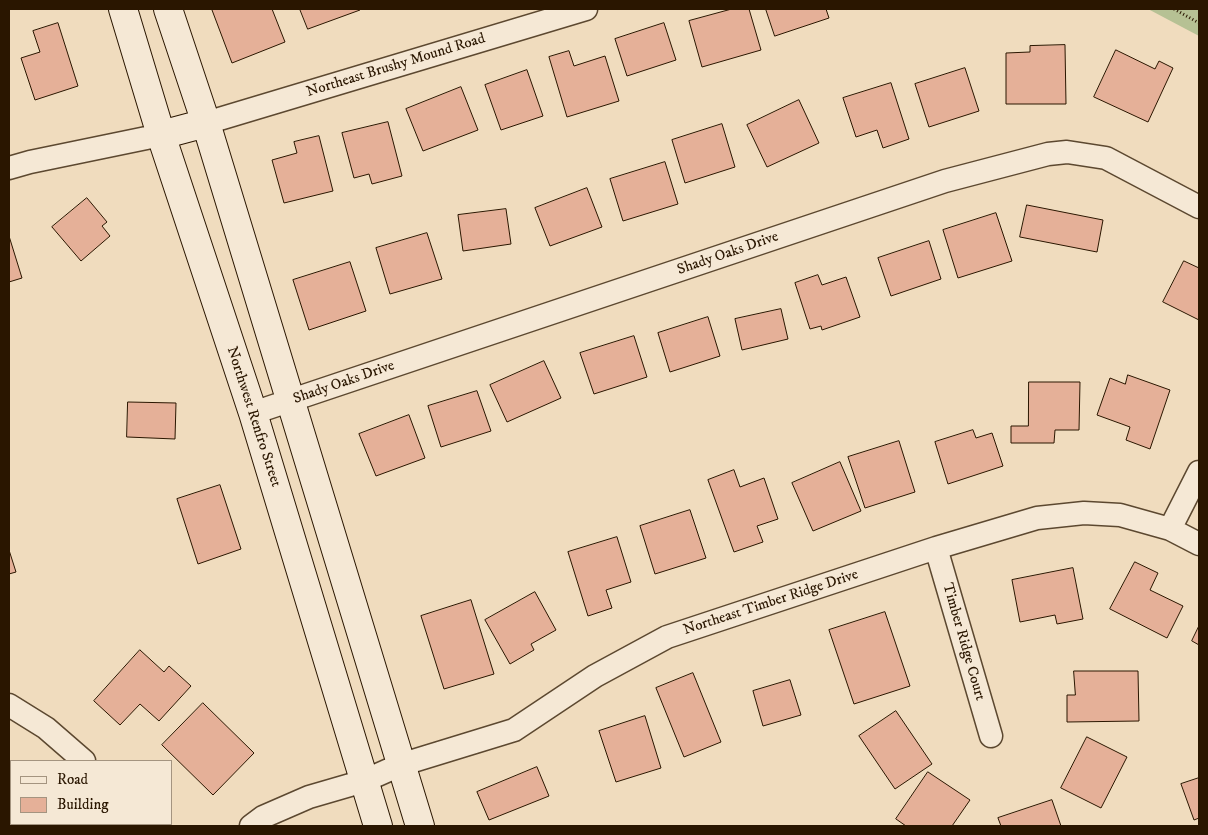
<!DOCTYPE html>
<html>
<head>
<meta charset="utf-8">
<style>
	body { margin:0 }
	#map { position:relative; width:1208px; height:835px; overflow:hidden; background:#f0dcbe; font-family:"IM FELL DW Pica",serif }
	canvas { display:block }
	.frame { position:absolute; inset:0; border:10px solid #2a1600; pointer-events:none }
	.legend { position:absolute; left:10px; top:760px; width:162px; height:65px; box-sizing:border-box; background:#f5e8d5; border:1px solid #a49480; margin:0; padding:6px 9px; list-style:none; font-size:15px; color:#2a1600 }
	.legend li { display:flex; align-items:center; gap:10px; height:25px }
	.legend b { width:25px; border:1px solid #a49480 }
</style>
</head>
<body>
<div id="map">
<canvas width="1208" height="835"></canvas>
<div class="frame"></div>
<ul class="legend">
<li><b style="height:6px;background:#f5e8d5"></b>Road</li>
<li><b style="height:14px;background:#e5b098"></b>Building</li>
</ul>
</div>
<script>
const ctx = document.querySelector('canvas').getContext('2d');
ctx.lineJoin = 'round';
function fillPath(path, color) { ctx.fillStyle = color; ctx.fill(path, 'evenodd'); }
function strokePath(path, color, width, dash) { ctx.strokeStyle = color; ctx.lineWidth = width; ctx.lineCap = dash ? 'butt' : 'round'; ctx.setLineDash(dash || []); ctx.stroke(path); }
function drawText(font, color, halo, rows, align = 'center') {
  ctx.font = font + ' "IM FELL DW Pica",serif'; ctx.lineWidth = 4; ctx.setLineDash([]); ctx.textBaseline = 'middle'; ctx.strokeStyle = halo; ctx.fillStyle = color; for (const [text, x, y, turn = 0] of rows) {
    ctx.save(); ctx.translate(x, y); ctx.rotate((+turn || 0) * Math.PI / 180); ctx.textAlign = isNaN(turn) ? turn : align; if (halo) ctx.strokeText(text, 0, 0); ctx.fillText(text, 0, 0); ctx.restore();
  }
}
fillPath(new Path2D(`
	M1148,9H1199V36Z`), '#b6c194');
const building = new Path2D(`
	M216,9H272L285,42L232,63L212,10Z
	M300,9H360V10L308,29Z
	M732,9H749L761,50L702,67L689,21Z
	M766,9H826L829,18L775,36Z
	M58,23L78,86L35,100L21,58L40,52L33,31Z
	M664,23L676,60L627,76L615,39Z
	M1065,45L1066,104H1006V53L1030,52V46Z
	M1116,50L1155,69L1159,61L1173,68L1148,122L1094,97Z
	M569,51L574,66L605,56L619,101L567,117L549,57Z
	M965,68L979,111L929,127L915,84Z
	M527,70L543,116L501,130L485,85Z
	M891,83L909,139L883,148L877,130L856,137L843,98Z
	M461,87L478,130L423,151L406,109Z
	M799,100L819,143L767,167L747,125Z
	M388,122L402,176L372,184L369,174L354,178L342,133Z
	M722,124L735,167L685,183L672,140Z
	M319,136L333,191L284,203L272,160L297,153L294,142Z
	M665,162L678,204L623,221L610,179Z
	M587,188L602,227L550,246L535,208Z
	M87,198L107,222L102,226L110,236L81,261L52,227Z
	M1027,205L1103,220L1097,252L1020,237Z
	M506,209L511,244L463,251L458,215Z
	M996,213L1012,261L958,278L943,230Z
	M427,233L442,279L390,294L376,248Z
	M9,236L22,278L9,282Z
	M929,241L941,279L891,296L878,258Z
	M1184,261L1199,268V320L1163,302Z
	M350,262L366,311L309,330L293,280Z
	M818,275L822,285L846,277L860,317L822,330L821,326L810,329L795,283Z
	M781,309L788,339L742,350L735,319Z
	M708,317L720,356L670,372L658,333Z
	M634,336L647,377L594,394L580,353Z
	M544,361L561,398L507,422L490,385Z
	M1128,375L1170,390L1150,449L1126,440L1130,427L1097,415L1110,378L1125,384Z
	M1029,382H1080L1079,430H1055L1054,443H1011V426H1028Z
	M477,391L491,431L441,447L428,406Z
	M128,402L176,403L175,439L127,437Z
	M409,415L425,458L376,476L359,434Z
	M973,430L976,438L992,433L1003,466L948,484L935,442Z
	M899,441L915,492L865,508L848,457Z
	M840,462L861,511L813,531L792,483Z
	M734,470L740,487L764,478L778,519L757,526L763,542L734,552L708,480Z
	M220,485L241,549L198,564L177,499Z
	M690,510L706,558L655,574L640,526Z
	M617,537L631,582L606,590L612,608L588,616L568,552Z
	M9,550L16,572L9,574Z
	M1135,562L1158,573L1150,590L1183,606L1167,638L1110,609Z
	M1073,568L1083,619L1057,624L1055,615L1020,622L1012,580Z
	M535,592L556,630L531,644L534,650L510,664L485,620Z
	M471,600L494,674L444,689L421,616Z
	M885,612L910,686L854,704L829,630Z
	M1199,626V645L1192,641Z
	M140,650L164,672L169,666L191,686L159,721L140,704L120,725L94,701Z
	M1074,671H1138L1139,721L1067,722V695H1075Z
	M693,673L721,742L684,757L656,688Z
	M790,680L801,715L763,726L753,691Z
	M203,703L254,753L213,795L162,745Z
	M896,711L932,764L895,789L859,736Z
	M645,716L661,768L616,782L599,731Z
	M1087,737L1127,757L1101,808L1061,788Z
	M537,767L549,796L489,820L477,792Z
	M928,772L970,800L952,826H906L896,819Z
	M1199,778V818L1194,820L1181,784Z
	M9,785L11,787V824H68L67,826H9Z
	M1052,800L1061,826H1001L998,818Z`);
fillPath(building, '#e5b098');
strokePath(building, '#2a1600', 1);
const street = new Path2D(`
	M206,123L586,9
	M9,168L30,162L161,135
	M253,413L945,181L1048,154L1067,152L1106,158L1199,207
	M1170,529L1199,472
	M936,548L991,736
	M9,705L46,728L84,761
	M155,824L158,826
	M251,826L263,817L309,797L364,781L400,765L514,730L595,676L667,637L936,548L1037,518L1084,513L1120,515L1170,529L1199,544`);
const secondary = new Path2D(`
	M123,9L161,135L253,413L378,826
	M168,9L206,123L420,826
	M161,135L206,123`);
strokePath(street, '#5c4830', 25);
strokePath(secondary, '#2a1600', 30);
strokePath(new Path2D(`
	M1174,9L1199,23`), '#2a1600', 3, [1, 2.5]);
strokePath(street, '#f5e8d5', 22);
strokePath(secondary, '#f5e8d5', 28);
drawText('15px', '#2a1600', '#f5e8d5', [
	["Northeast Brushy Mound Road",396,66,-17],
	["Shady Oaks Drive",728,254,-19],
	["Shady Oaks Drive",344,383,-19],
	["Northwest Renfro Street",253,417,72],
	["Northeast Timber Ridge Drive",771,603,-18],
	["Timber Ridge Court",963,642,74]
]);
</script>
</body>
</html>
